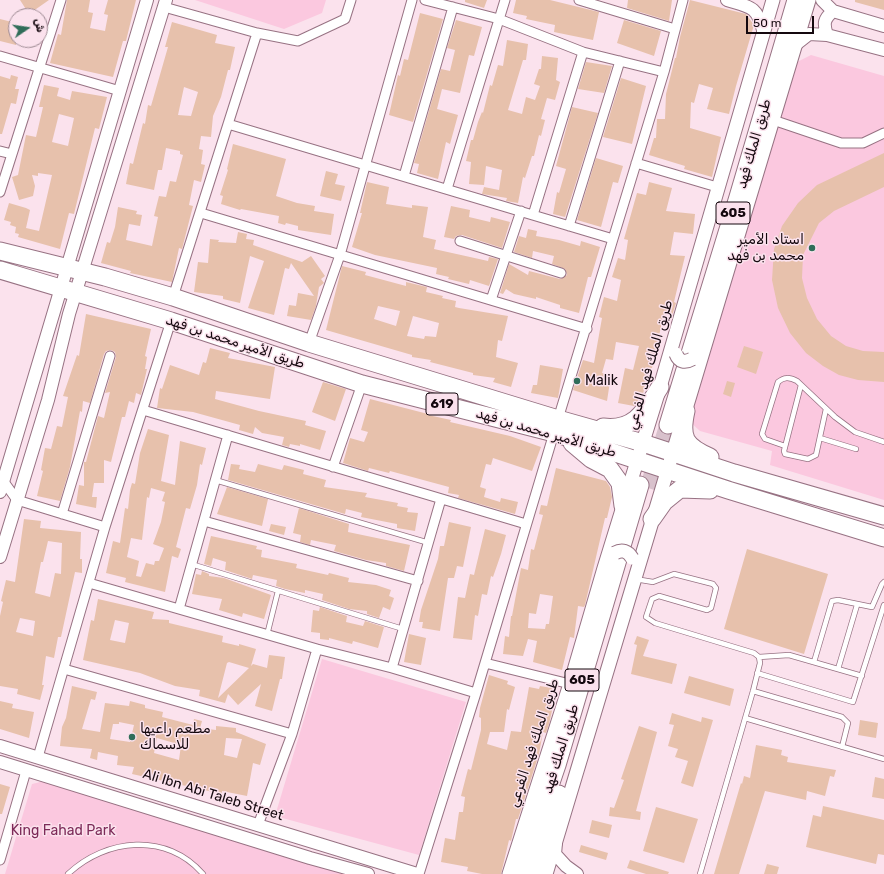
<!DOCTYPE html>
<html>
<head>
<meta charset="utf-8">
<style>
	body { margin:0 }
	#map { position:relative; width:884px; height:874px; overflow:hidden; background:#fbe2ed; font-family:Rubik,"Noto Sans Arabic",sans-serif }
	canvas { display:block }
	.north { position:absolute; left:8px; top:8px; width:40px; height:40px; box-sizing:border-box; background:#fbe2ed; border:1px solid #9f8b94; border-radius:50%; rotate:77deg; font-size:11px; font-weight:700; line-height:16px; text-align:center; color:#14080e }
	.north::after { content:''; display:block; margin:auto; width:14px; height:18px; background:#306d59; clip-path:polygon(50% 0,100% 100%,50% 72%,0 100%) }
	.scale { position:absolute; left:746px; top:16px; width:68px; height:18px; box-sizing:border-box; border:2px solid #14080e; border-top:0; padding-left:5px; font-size:12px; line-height:14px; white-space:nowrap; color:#14080e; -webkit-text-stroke:3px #fbe2ed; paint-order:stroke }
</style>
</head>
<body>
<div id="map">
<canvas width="884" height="874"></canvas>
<div class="north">ش</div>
<div class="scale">50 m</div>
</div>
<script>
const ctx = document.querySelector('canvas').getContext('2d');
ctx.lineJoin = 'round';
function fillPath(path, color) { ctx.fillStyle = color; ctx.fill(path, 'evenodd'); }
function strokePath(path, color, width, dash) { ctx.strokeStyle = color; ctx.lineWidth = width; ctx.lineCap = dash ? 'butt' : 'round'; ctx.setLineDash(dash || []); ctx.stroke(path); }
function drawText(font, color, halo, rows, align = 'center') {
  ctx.font = font + ' Rubik,"Noto Sans Arabic",sans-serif'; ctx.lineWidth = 3; ctx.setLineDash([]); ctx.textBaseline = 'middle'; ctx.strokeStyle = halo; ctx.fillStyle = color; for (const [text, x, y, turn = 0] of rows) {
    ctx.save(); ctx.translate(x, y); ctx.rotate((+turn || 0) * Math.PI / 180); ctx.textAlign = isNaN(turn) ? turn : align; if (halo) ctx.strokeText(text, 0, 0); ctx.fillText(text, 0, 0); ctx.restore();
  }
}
fillPath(new Path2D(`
	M195,0H326L322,13L284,29Z
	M811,55L884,76V500L770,465L772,451L700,431L689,421L797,62Z
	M322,659L466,702L419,855L275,816Z
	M44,781L351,874H5L32,784Z`), '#fbc8df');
fillPath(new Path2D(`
	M20,0H49L29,14Z
	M67,0H90L88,12L93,13L90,28L105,31L108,15L104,14L108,0H136L126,41H123L113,77L50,63L58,34L61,35Z
	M465,0H487L484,8L465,2Z
	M516,0H550L599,12L593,40L554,32L555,25L526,19L527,16L513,13Z
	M628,0H672L669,21L627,8Z
	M690,0L746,14L754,25L736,86L729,114L707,109L713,88L699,84L694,103L691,102L690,128L721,137L712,177L684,169L685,166L649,155L654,138H656L657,119H665L666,94L675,58H676L680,37Z
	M855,0H884V10L855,2Z
	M420,13L443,19L413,122L389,115L398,75L400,76L404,59L408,60Z
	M0,19L16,23V45L0,41Z
	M456,20L482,27L474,56L469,55L460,93L442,89L437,109L458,115L450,144L446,142L438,179L417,173L419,164L414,163L441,69L450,71L455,50L447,48Z
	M624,20L661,31L654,56L617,43Z
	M172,22L217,35L215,43L235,47L230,70H228L221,97L213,116L211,137L201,136L199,149L203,150L201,164L205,165L201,182L194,180L189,205L193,206L182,249L179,248L172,282L130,273L131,271L101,263L107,242L110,243L115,227L118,207L137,211L136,214L142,215L140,226L129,224L126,240L152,246L158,217L154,216L159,196L166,197L170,181L176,182L183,155L180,154V151L166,148L162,170H158L154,190L126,184L130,163L133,164L143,123L145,124L148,105L151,106L168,47H165ZM184,87L198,92L191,116L178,115Z
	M507,40L528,44L526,60H523L508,110L522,114L526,97L535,100L540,86L534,84L539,69H541L542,56L558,58L556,80L560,82L555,100L547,98L541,119L545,120L541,136L539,135L534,156H532L525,178L523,177L518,203L506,201L507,198L482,194L484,187L499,190L502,170L486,166L484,185L469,184L471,162L466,161L471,140H473L478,122L482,112L483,113L490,85L492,86L498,65L503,66Z
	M586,62L612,66L604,93L578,89Z
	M11,75L18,77L15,89H19L16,104L11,103L2,134H0V76L10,79Z
	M621,78L646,86L632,144L603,137Z
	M44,85L59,88L57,96L70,100L72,91L107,97L99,129L95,128L74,214L69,213L60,249L18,237L19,234L15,233L16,227L10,225L11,222L4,220L9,203L26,208L30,210L26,228L39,231L52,175L38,173V176L32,175L35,186L33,196L19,200L12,177L18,175L26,135L36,137L43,107H39ZM59,114L74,118L68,146L52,142Z
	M572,107L598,113L565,217L553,214L557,192L559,193L566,169L556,166Z
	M233,144L286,159L276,196L297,203L315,206L314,211L334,214L331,235L298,230V226L286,223L285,225L278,223L279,216L241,209L240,210L221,204L223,196L220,195L228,170L227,169Z
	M884,153V187L834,211L819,223L803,255L802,278L807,298L817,319L831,336L846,346L863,351L884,352V382L858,380L839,375L823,366L806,353L790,333L778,308L772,280L774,249L782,226L798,203L817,185Z
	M596,158L623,166L618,183L613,182L601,227L577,220Z
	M326,171L338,174L335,184L345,186L341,201L320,196Z
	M367,182L389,187L386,204L412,208V205L428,207L423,237L436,240L434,249L488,261L489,257L498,259L489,286L470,280L469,284L448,279L449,277L436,274L437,268L375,255L352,247L362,213H360Z
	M649,182L672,188L666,211L695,214L693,234L674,232L670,255L685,256L674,302L676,303L672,316L664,313L652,368H649L643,394L634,406L618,403L625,368L633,370L639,346L616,342L613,360L606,359L602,373L611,375L607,401L573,390L583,360L594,363L602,318L599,317L604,297L617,301L621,280L612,277L618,258L625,260L628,240L624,239L637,193L646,195Z
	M451,206L470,210L469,217L490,222L491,217L510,222L502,248L462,235L456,236L454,239L444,237Z
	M528,229L537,231L536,236L559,240L580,246L581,241L600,247L591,277H588L579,313L560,308V305L536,297V299L514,294L506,289L503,294L500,293L509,264L528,275L529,271L560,279L567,275L565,269L552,264L554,256L533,251L532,258L514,252L519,236L526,238Z
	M238,232L247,234L246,239L254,240L253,245L302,262L311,256L325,276L321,279L324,283L319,287L316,306L311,320L287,316L289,305L296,306L298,293L314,296L291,263L289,269L285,268L274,315L248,308L264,261L250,256L240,303L223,299V296L194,292L198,262L208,263L210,239L219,240L218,242L236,243Z
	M342,266L366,272L365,275L406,286V282L427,287L426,292L443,296L442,298L456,301L455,307L459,308L508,316L502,341L498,340L496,357L518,363L511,387L493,382L495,378L473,375V373L430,362L431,360L412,357V355L326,330ZM378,306L400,311L396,326L374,319ZM413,316L439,323L436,337L425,336L424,339L407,336Z
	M86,314L151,329L145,356L147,357L145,369H147L141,395L136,393L134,403L129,401L125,417H122L111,462L104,460V483H94L92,497H97L96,508L76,504L79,485L84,486V462H86L98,416L104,418L110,392L105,393L116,357L115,352L111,350L106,351L104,354L90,403L83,401L82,412L80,411L70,467L60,501L37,496L43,471L41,470L45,448L51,449L57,426L62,427L68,397L63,396L77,355L79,356Z
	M744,346L763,352L756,374L737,367Z
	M210,348L230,353L228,358L275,367L270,399L216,391L215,399L259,411L306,421L305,425L326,431L320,450L300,444V446L290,444L289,447L282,445L284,437L262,433L255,427L253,434L239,430L240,425L193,412L157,408L160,388L162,389L170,365L199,375L203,362L206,363Z
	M540,365L563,369L558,398L531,393L533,385H537Z
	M727,381L735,383L731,397L723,394Z
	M323,382L346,389L335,421L312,412Z
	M370,399L428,414V415L451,420L450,422L510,436L541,447L532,471L493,458L491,465L486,464L480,487L486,489L484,497L500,502L501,498L518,502L515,514L458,498L459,495L448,493L449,487L390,471L389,473L369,468L368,471L343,463L350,438L364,442L368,432L361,430Z
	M148,429L169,435L161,481L175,485L180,441L206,448L202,465L200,464L197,485L190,509L186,508L176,547L181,549L178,558L172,556L165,592L125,582L126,578L106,573L113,541L120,543L125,508L128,509L130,490L132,483L135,484L140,453ZM151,488L165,492L162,501L165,502L161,522L153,544L164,548L159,561H155L154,565L146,563L141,577L136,576L139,561L127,557L131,538L142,540L147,497L149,498Z
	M231,464L240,465L239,469L255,472L258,464L282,470L284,465L304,470L303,474L326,480L324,487L367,493L365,497L398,503L397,506L408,508L407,512L418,513L415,531L397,528V524L361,517L362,513L346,509L345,514L228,480Z
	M556,468L606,481L610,487L612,497L607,518H605L585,605L584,607L578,606L574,638L570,637L562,670L533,662L537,641L528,639L523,656L503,654L505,636L509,637L511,616H512L521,568L528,570L531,549L534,550L543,515L539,514L541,505L547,506ZM540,594L553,596L549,624H546L545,629L528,628L529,613L536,614Z
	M227,487L268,499L262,526L217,514Z
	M299,508L349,524L348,532L410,545L404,571L386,566V563L366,560L334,551L336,545L311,540L310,545L300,542L301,535L293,533Z
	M24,519L41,521L40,528L81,532L80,559H82V573L75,572L61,637H58L54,658L46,656L42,685H44L40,700L17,694L18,689L0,686V616L3,602L1,601L6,580L15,582ZM48,541L62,543L61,574L55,573L50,597L35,593L41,562H43ZM20,618L35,621L33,636L16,632Z
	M449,522L471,527L463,567L457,566L454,578H448L440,631L422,628L423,622H419L421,610L438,559L440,546H444Z
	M271,524L286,527L284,535L269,531Z
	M485,529L506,535L501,554L493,577L491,576L487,595L482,594L478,616L475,615L472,640L453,638L458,597L465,598L470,574L474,575Z
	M211,536L257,546L256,549L262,550L261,557L297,564L296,568L328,575L329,573L349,578L348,582L376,585L391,590L389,596L394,598L390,610L383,607L379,618L367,614V611L349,609L322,600L323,594L305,590V593L285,589L276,586L277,580L253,575L252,579L225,570L226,562L213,558L211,566L204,564Z
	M747,549L828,574L804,654L724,629Z
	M202,571L209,574V576L224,578L271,595L264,619L243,613L242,617L219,610L222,599L192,594L196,574L201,575Z
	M98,599L154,612L152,619L169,620V623L223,636L222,642L239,646V644L256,649L251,666L253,664L267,668L269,655L285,657L282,679H280L272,711L255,706L261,684L238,705L228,694L225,703L199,696L200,690L175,686L140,673L83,660L91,620L94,621ZM115,620L129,623L125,643L110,640ZM229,662L249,668L218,698L227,663Z
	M320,607L347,616L346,622L363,626L365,621L384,627L378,648L353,641L352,644L329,638V640L320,639V633L311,632L313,610L319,611Z
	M409,634L426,638L421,665L404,662Z
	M637,636L649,640L643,656L677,664L672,684L631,674L637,645L634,644Z
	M489,675L508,681L507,684L515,687L509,710L507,709L504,732H490L487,744L507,750L511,731L521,732L529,687L539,689L540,686L552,688L551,697H555L549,724L546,733L543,732L539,754L518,819H516L511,841L509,840L501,874H482L467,871L468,867L441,862L445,838L455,840L459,812H463L465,797L461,796L468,769L471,770L481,730V718L479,717L480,708Z
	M689,676L734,689L730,706L684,693Z
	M72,686L97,692L95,700L91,699L82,729L100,732L105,703L129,706L130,701L145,705V708L163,712L162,717L193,725L194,719L202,721L200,728L216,730V726L236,728V732L266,744L260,765L253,763L247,796L222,791V794L132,774L134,767L117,765L118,756L98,752L97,760L90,758L92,749L60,746L62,727L66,718ZM119,722L134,725L130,742L110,739L113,724H119ZM157,738L181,745L179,760L154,753ZM226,738L242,739L237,758L224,755Z
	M0,701L13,704L12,708L34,712L29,738L0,729Z
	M672,713L701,722L702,717L713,720L693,787L681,783L688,761L675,757L678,749L668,746L674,725L669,724Z
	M860,720L878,723L876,738L858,735Z
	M639,726L657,732L636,811L641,812L640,820L609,816L610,807L614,808L624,780L621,779Z
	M756,745L782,750L781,755L788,757L787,762L836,770L834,777L830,776L825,796L807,791L806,800L765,791L739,874H714L741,783L742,784L744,776L750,778Z
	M875,777L884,779V799L872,797Z
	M0,784L10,787L2,814H0Z
	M823,806L884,820V855L878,854L876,864L806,847L813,815L821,817Z
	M656,807L698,819L684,863L643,851Z
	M592,820L612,825L609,838L589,833Z
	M581,845L608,853L606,860L579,852Z
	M630,860L669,872L668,874H646L627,868Z
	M767,864L779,867L777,874H764Z`), '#e7c1ac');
strokePath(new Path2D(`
	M648,488L668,425`), '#d8c1cc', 17, [17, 8]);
const service = new Path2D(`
	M801,385L784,451L785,454L808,459L816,455L826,409
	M820,438L856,449
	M785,446L765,439L762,434L778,382C784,377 789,377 797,381L835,417L855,432L884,442
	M215,480L429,543
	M191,564L403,629
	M635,579L653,582L674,574L713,584L716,588L711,608L707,610L659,596L652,599L646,617L655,623L754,653L759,657L760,663L753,691L700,874
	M267,635L278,591
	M759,657L789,655L862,676
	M814,662L832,601L838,600L872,607L882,584L884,582
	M838,669L857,605
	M757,673L853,702L884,605
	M753,691L842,717L848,723L842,747
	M745,718L884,759
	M68,874C106,838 167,832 203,874`);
const minor = new Path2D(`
	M425,0L499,19L583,52L664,72
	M579,0L675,29
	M164,7L257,33L298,41L345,19L351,0
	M0,56L120,91
	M773,120L841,143H863L884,133
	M228,124L613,239
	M0,151L12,154
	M636,163L717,187
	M404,176L453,7
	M447,189L505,0
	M0,192L61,0
	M201,213L587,329
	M533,215L583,52
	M569,226L620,61
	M460,241L561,273
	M173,297L257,33
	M491,300L521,211
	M309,343L340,255L412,0
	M143,410L526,524
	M558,419L664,72L683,0
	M333,467L362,384
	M4,482L17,500L105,527
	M62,514L110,356
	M204,521L418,581
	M89,583L317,649L392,668L476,693
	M179,609L228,435
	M485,663L570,684
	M392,668L441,499
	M64,669L292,734
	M38,757L105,527L171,321
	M258,825L292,734L317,649
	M0,860L26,771
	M419,874L476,693L554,433`);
const tertiary = new Path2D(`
	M727,0C750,7 757,6 763,30
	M822,0L833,11
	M884,26L833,11C824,19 823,23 827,35L884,50
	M795,45L809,34L827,35
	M0,492L147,0
	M0,557L48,400L69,314L166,0
	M0,746L417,874
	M0,762L310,858L368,874
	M556,843L555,854L566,866L577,874`);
const secondary = new Path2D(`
	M509,874L570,684L604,568L660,387L773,0
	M546,874L809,0`);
const motorway = new Path2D(`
	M0,251L105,277L173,297L309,343L558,419L643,443L734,473L884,516
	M0,270L171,321L362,384L554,433L728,490L884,538
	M686,411C680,438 685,446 710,457
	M668,425L738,197L796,0
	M603,427C635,431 645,410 660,387
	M572,443L591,459L610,469L620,483L623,506
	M652,519L664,502L680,489L710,490
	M520,874L557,765L640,485
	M534,874L559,794`);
strokePath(service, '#977283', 6);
strokePath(minor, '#977283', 11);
strokePath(tertiary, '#977283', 14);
strokePath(secondary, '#977283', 15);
strokePath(motorway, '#977283', 19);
strokePath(service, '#fff', 4.5);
strokePath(minor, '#fff', 9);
strokePath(tertiary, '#fff', 12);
strokePath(secondary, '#fff', 13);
strokePath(motorway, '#fff', 17);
const secondaryBridge = new Path2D(`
	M676,354C679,362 685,363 692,359
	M615,553C622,549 628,551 632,558`);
strokePath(secondaryBridge, '#977283', 15, []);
strokePath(secondaryBridge, '#fff', 13);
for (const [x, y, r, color] of [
	[812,248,4,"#306d59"],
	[577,381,4,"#306d59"],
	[132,737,4,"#306d59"]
]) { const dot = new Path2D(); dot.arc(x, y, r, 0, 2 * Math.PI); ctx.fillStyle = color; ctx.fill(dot); strokePath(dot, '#fbe2ed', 1.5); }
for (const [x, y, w] of [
	[733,213,34],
	[442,404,32],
	[582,680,34]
]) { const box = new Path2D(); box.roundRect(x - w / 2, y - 11, w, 22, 3); ctx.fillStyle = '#fbe2ed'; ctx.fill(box); strokePath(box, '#14080e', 1); }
drawText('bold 13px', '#14080e', null, [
	["605",733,213],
	["619",442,404],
	["605",582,680]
]);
drawText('14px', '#14080e', '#fbe2ed', [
	["طريق الملك فهد",754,144,-74],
	["طريق الأمير محمد بن فهد",235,342,18],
	["طريق الملك فهد الفرعي",650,365,-74],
	["طريق الأمير محمد بن فهد",546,433,16],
	["طريق الملك فهد الفرعي",534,743,-72],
	["طريق الملك فهد",561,749,-73],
	["Ali Ibn Abi Taleb Street",213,795,17]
]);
drawText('14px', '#14080e', '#fbe2ed', [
	["استاد الأمير",804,240,"right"],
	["محمد بن فهد",804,256,"right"],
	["Malik",585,381],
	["مطعم راعيها",140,729],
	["للاسماك",140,745]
], 'left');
drawText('14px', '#7c2a58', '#fbe2ed', [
	["King Fahad Park",63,831]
]);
</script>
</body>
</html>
